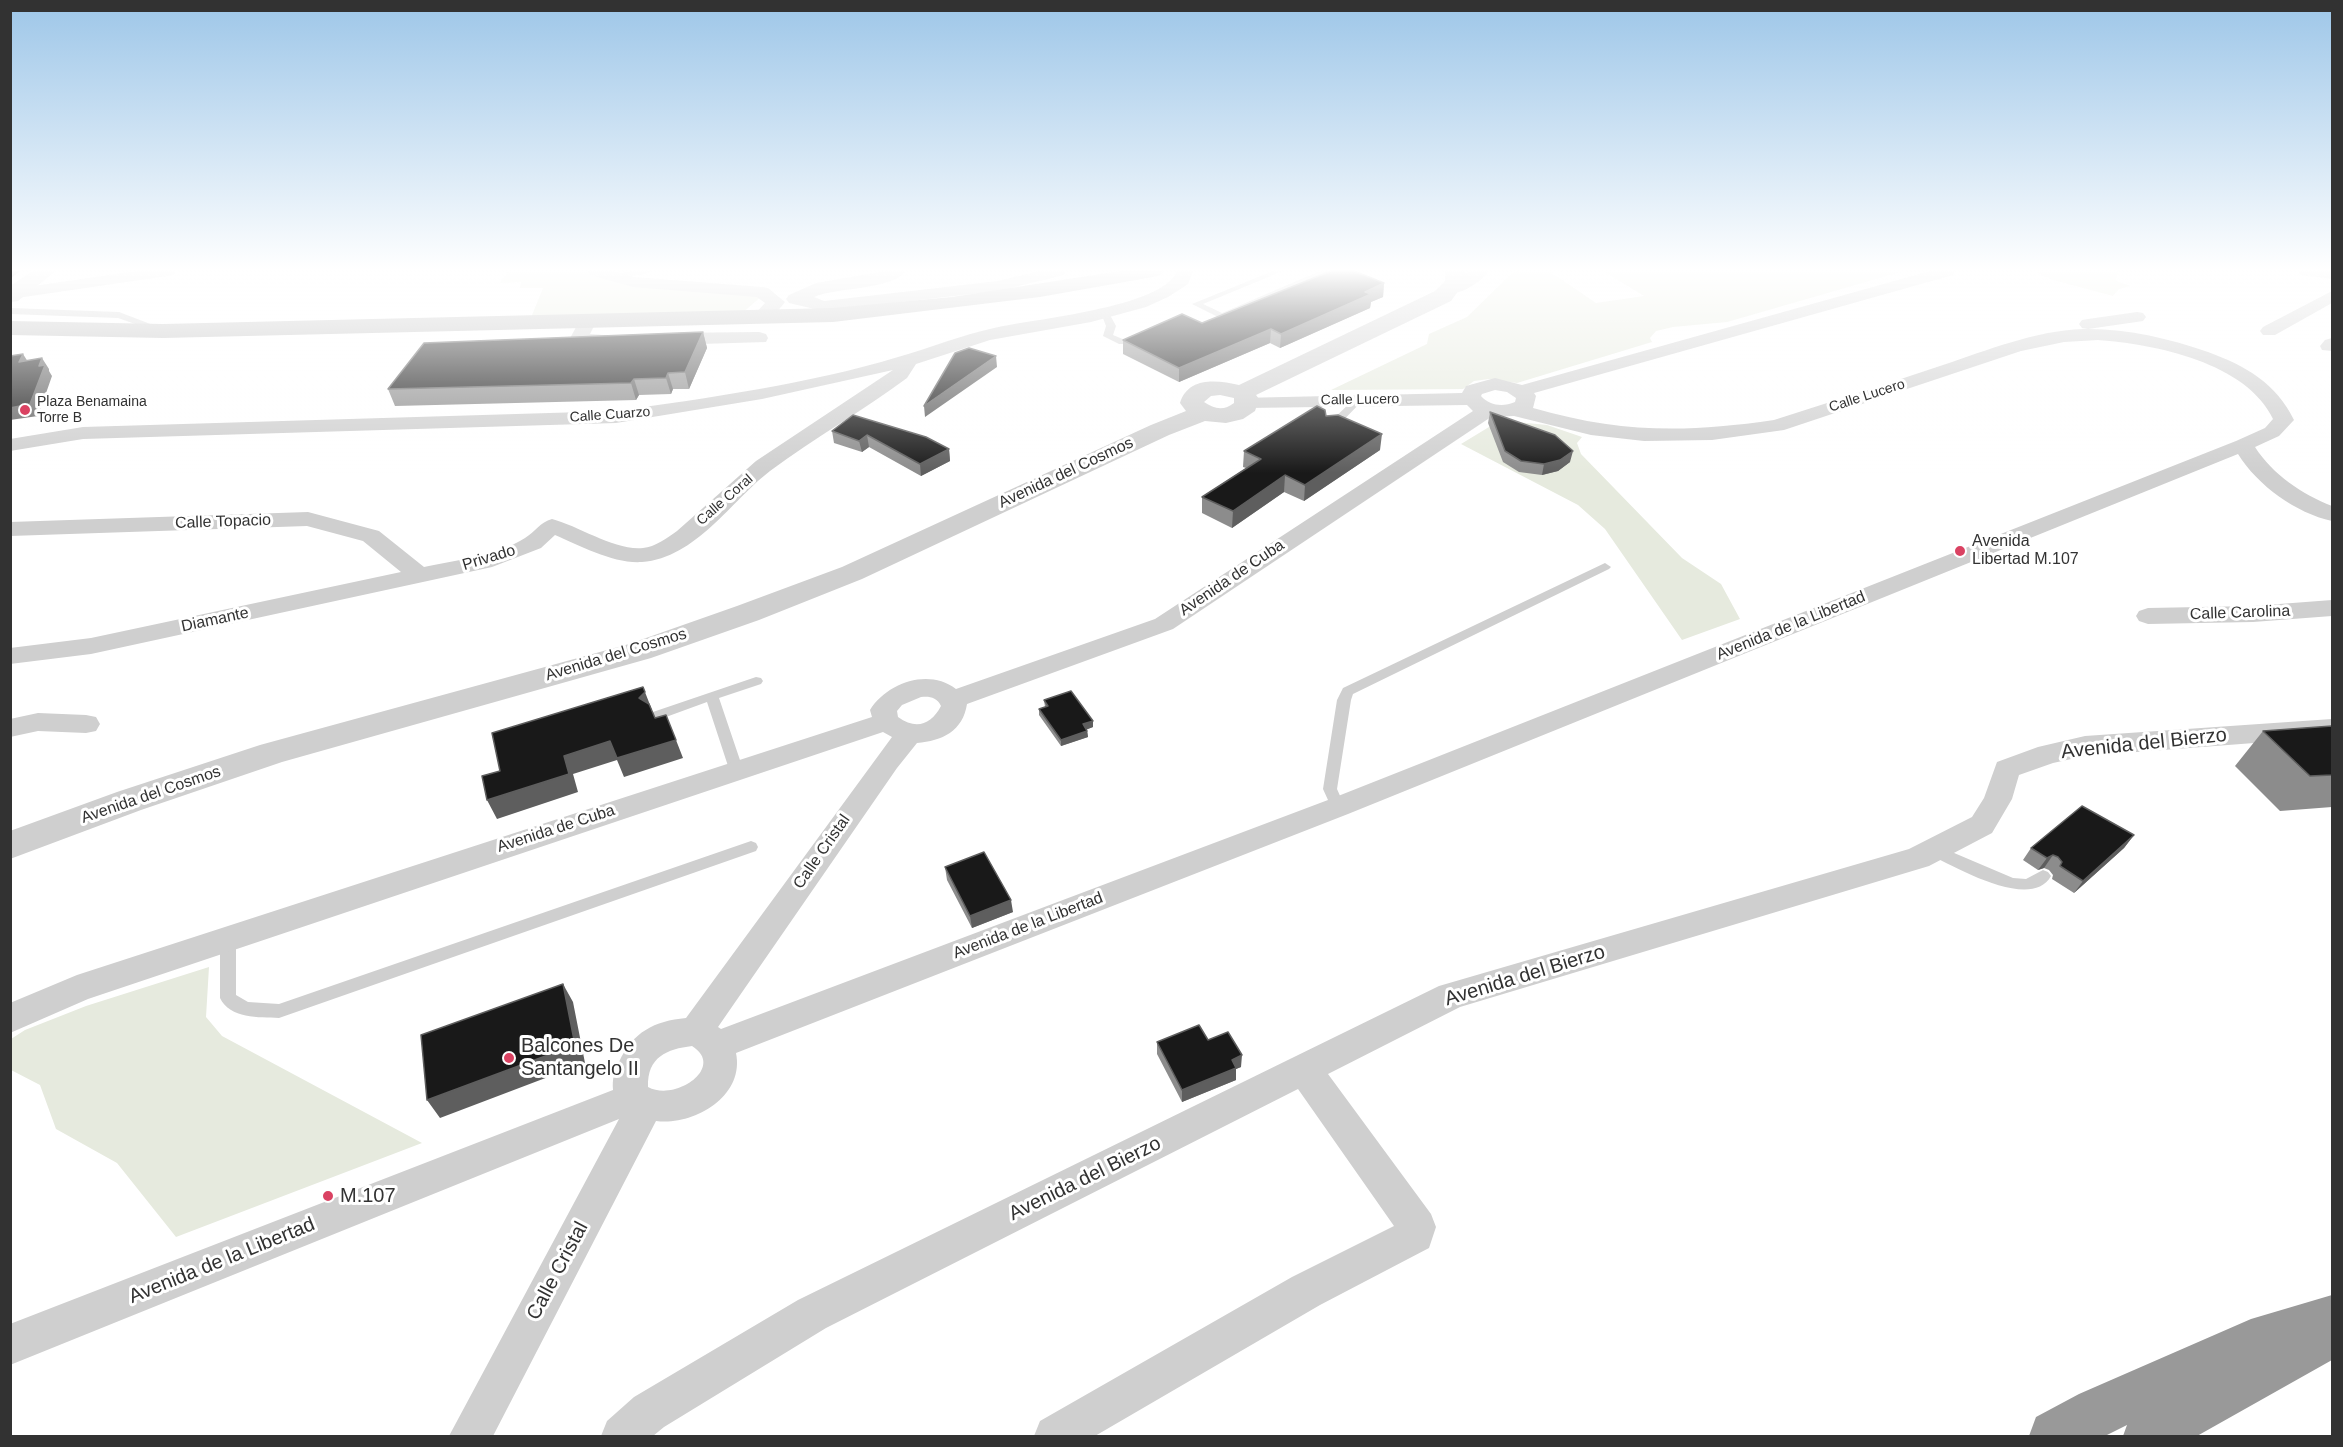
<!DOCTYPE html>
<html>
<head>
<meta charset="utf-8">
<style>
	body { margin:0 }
	#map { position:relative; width:2343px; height:1447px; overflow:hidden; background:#fff; font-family:Arial,sans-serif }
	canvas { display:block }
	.frame { position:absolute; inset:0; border:12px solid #323232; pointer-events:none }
</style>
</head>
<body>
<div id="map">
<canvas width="2343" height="1447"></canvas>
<div class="frame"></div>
</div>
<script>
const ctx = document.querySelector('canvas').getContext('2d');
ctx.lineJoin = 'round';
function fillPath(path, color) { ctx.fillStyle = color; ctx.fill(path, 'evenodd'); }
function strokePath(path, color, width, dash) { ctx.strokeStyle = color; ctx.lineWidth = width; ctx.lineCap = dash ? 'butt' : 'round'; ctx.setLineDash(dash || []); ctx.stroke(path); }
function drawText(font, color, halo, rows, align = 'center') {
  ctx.font = font + ' Arial,sans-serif'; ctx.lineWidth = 6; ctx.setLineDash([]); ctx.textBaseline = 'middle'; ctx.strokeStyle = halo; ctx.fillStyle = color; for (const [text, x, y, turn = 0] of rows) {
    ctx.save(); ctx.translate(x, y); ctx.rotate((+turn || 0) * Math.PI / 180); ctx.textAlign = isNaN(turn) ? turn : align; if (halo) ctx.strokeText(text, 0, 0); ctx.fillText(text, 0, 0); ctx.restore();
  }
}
fillPath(new Path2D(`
	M508,271H588L595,275L762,296L741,314L530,320L543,288H520L521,282L500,283Z
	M1518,271H1564L1552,273L1596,303L1644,296L1603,271H1904L1727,322L1673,327L1656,331L1650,338L1652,342L1517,383L1489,379L1474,381L1463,389L1331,390L1427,344L1429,334L1467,317L1513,272Z
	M2033,271H2118L2116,281L2131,286L2119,289L2113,296L2053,280Z
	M1507,421L1547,425L1582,437L1577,443L1581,454L1682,558L1721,584L1740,619L1682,640L1605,529L1578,505L1461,444L1489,427Z
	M209,967L206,1017L222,1036L422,1143L176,1237L117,1163L56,1129L40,1085L11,1070V1039L25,1030L86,1006Z`), '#e6eade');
fillPath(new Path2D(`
	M631,271H650L646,274L610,279L606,276Z
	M1273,271H1283L1203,304L1222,313L1320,271H1330L1222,319L1192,304Z
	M10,308L119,312L166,330L158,332L118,318L10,314Z
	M1105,310L1109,313L1116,326L1113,335L1125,340V344H1119L1103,336L1106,326L1101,313Z
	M1358,397L1363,400L1361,402L1334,430H1326V426L1355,398Z
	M1605,563L1611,567L1609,569L1353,694L1351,700L1337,789L1345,807L1343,811H1333L1323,789L1337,700L1343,688Z
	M756,677L761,678L763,681L761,684L719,698L743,769L741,773L736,774L729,769L707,702L655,721L648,716L650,713Z
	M751,841L756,843L758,847L756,851L279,1018C259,1017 230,1019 220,998V937L222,932L228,931L234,932L236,937V995L248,1002L279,1004Z
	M1933,844L2013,878L2026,879L2043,870L2048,872L2051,876C2031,912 1954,866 1928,854L1926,850L1928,846Z`), '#cfcfcf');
fillPath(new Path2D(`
	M136,271H176L174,275L168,276L10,299V289H13Z
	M588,271H613L634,277L762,287L768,288L785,302C777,312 768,324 755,321L752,317L765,303L757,297L633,287L590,275Z
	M886,271H906C892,290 837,287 814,297L824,301L998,281L1039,271H1066L1064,275L998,291L823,311L789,303L786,299L789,295L816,283Z
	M1177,271H1193L1188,284L1168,297L1146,307L1091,322L990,340L916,364L907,378C863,411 814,438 770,471C731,501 696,558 642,562C614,564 581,546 555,535L541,548L492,567L91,654L10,664V648L91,638L401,572L363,541L307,526L10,536V522L308,512L379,531L424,567C457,560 496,556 525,538C535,532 540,522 552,519C579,526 615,551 643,548C655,547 667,538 677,531L756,461L893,370L762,399L616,423L83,439L10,451V439L83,427L616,411C708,398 809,384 898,357C930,348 961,335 994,328C1031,319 1163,308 1177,271Z
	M1471,271H1489C1480,283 1460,296 1445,293L1442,289L1445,285Z
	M1930,271H1955L1953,275L1534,393L1536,396L1533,408C1620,433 1685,433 1774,420C1830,402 1887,384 1943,365C1988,350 2034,331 2083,329C2125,328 2168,338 2208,352C2246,366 2276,383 2294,420L2279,436L2255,447C2273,475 2302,494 2332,506V521C2296,513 2258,486 2238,454L1348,814L736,1053C745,1097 693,1126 656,1121L493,1436H449L619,1119L10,1365V1324L613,1090C612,1080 614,1071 619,1062C633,1032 654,1021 686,1018L892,737L883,732L88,999L10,1033V1003L77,975L872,717L870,710C887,683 928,668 956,689L1155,619L1473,411L1467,405L1247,408L1240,406L1237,402L1240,398L1462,393L1466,386L1495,378L1522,385ZM2098,340C2155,344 2247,363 2273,419L2265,428L2236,441L1328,800L721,1029L718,1027L897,768L917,743C942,741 963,731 967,704L1173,629L1491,417L1514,416L1591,435L1644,441L1712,440L1784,430L2021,351L2064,342ZM1495,390L1507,392L1516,398L1515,402C1503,407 1490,406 1481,396L1482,394ZM921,697C929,696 937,697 941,706C931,725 916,730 898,717L897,711L902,705ZM692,1046C726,1067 676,1102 648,1087C647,1057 667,1049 692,1046Z
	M2298,271H2332V279L2300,275Z
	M2332,291V303L2275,335H2263L2260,331L2263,327Z
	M2137,312L2143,313L2146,317L2143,321L2088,329L2082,328L2079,324L2082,320L2088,319Z
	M587,317L593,318L596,322L590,334L618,336L620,340L618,344H571L569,340L581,318Z
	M759,332L766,334L768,338L766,342L667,345L660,343L658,339L660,335L667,333Z
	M2332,338V351L2322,350L2320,346L2325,340Z
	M2332,600V616L2253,622L2148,624L2139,621L2136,616L2139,611L2148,608L2253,606Z
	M38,713L86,715L96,717L100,724L96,731L86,733L38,731L10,737V719Z
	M2332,719V737L2085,756L2053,763L2019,775L2012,799L1992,833L1929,866L1460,1007L1328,1074L1431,1214L1436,1227L1429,1248L1320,1305L1095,1436H1034L1040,1421L1292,1277L1394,1226L1298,1089L826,1328L664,1427L653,1436H601L607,1421L634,1397L798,1300L1439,986L1909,849L1972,817L1984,798L1997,762L2038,747L2085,736Z`), '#cfcfcf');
fillPath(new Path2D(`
	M33,271H56L18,301L10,302V286Z
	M1445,271H1465V282L1451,301L1256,395L1259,399L1255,411L1243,419L1226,423L1205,421L1169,435L862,579L759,620L651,658L282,762L141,810L10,859V831L117,792L260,745L629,644L737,606L842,567L1151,425L1186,411L1180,403C1188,376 1218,380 1239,385L1435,291L1445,281ZM1220,395L1234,398V403C1224,411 1214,409 1204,402L1211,396Z`), '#cfcfcf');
fillPath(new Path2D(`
	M1120,271H1163L1160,275L1153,277L1040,297L833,322L163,338L10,335V321L163,324L833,308L952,297Z`), '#bcbcbc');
fillPath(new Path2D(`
	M2332,1295V1360L2197,1436H2123L2127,1425L2105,1436H2029L2036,1417L2079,1394L2251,1319Z`), '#999');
fillPath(new Path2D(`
	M1384,283L1383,297L1371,302L1370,308L1280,348L1270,343L1179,382L1123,354V340L1202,323Z
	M703,332L707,348L689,389H673L671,394L639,395L636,400L395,406L388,389Z
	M1490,412L1570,462L1558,471L1542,475L1519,472L1503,462L1488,423Z
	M853,415L949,449L950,461L921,476L869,447L862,452L834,443L832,431Z
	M1326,416L1380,450L1304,501L1284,492L1232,528L1202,513V497L1246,468L1243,467L1244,451Z
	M1044,700L1093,721V727L1087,729L1088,737L1061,746L1039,715V709L1045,707Z
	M2332,726V807L2280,811L2235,766L2263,731Z
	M2134,835L2124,848L2074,893L2052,879L2053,875L2049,870L2044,868L2038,870L2023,860L2031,848Z
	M945,867L1013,912L972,928L947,880Z
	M1208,1040L1241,1067L1236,1069V1080L1182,1102L1157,1054V1042Z`), '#8c8c8c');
fillPath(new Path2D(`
	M10,271H20L10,279Z
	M1384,283L1383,297L1371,302L1370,308L1280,348L1281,334L1365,292Z
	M1271,329L1270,343L1179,382V368Z
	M703,332L707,348L689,389L685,372Z
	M23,354L30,365L19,362Z
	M996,356L997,367L925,417L924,406Z
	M42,358L49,369V371L52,376L38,416L10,420V408L39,366Z
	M668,373L673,389L671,394L666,378Z
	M634,379L639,395L636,400L631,383Z
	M1382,434L1380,450L1304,501L1305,485Z
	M867,435L869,447L862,452L859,441Z
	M949,449L950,461L921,476L920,464Z
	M1573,451L1570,462L1558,471L1542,475L1544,464Z
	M1285,475L1284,492L1232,528L1233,511Z
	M643,687L652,710L639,698Z
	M1093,721V727L1083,731V724Z
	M1087,731L1088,737L1061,746V740Z
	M676,740L683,758L624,777L617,760L573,774L578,792L497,819L487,800L564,756L610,741Z
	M2134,835L2124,848L2074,893L2083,881Z
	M2053,855L2044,868L2038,870L2047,858Z
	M1011,900L1013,912L972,928L970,916Z
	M563,984L573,1002L585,1063L440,1118L427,1100Z
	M1242,1055L1241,1067L1236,1069V1080L1182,1102V1090L1232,1060Z`), '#5e5e5e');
const building = new Path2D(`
	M1331,271H1354L1384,283L1365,292L1371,294L1281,334L1271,329L1179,368L1123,340L1182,314L1202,323Z
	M703,332L685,372L668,373L666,378L634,379L631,383L388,389L424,343Z
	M969,348L996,356L924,406L955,353Z
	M23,354L19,362L42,358L39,366L45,365L30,404L10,408V356Z
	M1317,406L1325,410L1326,416L1338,415L1382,434L1305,485L1285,475L1233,511L1202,497L1261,459L1244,451Z
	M1490,412L1555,435L1573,451L1560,460L1544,464L1521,461L1505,451Z
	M853,415L926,437L949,449L920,464L867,435L859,441L832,431Z
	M643,687L645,692L639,698L649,704L655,718L666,715L676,740L617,758L610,741L564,756L569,774L487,800L482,776L500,771L492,733Z
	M1071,691L1093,721L1083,724L1087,731L1061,740L1039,709L1048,706L1044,700Z
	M2332,726V775L2310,776L2263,731Z
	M2082,806L2134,835L2083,881L2060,866L2062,862L2058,857L2053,855L2047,858L2031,848Z
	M984,852L1011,900L970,916L945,867Z
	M563,984L575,1045L427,1100L421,1035Z
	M1199,1025L1208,1040L1228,1032L1242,1055L1232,1060L1236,1068L1182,1090L1157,1042Z`);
fillPath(building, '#191919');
strokePath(building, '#5e5e5e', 1.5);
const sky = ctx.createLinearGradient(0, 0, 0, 473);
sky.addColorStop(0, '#9dc6e8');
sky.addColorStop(0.57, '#fff');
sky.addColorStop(1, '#ffffff00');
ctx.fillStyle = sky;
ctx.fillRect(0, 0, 2343, 473);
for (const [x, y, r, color] of [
	[25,410,6,"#da4262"],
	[1960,551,6,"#da4262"],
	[509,1058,6,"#da4262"],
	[328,1196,6,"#da4262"]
]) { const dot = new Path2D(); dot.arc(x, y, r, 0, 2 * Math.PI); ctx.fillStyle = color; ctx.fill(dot); strokePath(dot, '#fff', 2); }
drawText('14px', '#323232', '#fff', [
	["Calle Lucero",1867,396,-18],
	["Calle Lucero",1360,400,-1],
	["Calle Cuarzo",610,415,-4],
	["Calle Coral",725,500,-41]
]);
drawText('14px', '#323232', '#fff', [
	["Plaza Benamaina",37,402],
	["Torre B",37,418]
], 'left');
drawText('16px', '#323232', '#fff', [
	["Avenida del Cosmos",1066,473,-25],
	["Calle Topacio",223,522,-2],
	["Privado",489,558,-17],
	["Avenida de Cuba",1232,578,-34],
	["Calle Carolina",2240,613,-2],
	["Diamante",215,620,-12],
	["Avenida de la Libertad",1791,626,-22],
	["Avenida del Cosmos",616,655,-17],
	["Avenida del Cosmos",151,795,-19],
	["Avenida de Cuba",556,829,-18],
	["Calle Cristal",822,852,-55],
	["Avenida de la Libertad",1028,926,-21]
]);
drawText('16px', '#323232', '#fff', [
	["Avenida",1972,542],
	["Libertad M.107",1972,560]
], 'left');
drawText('20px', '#323232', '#fff', [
	["Avenida del Bierzo",2144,744,-6],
	["Avenida del Bierzo",1525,976,-17],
	["Avenida del Bierzo",1085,1179,-26],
	["Avenida de la Libertad",222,1261,-22],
	["Calle Cristal",558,1271,-62]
]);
drawText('20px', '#323232', '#fff', [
	["Balcones De",521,1046],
	["Santangelo II",521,1069],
	["M.107",340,1196]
], 'left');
</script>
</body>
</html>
